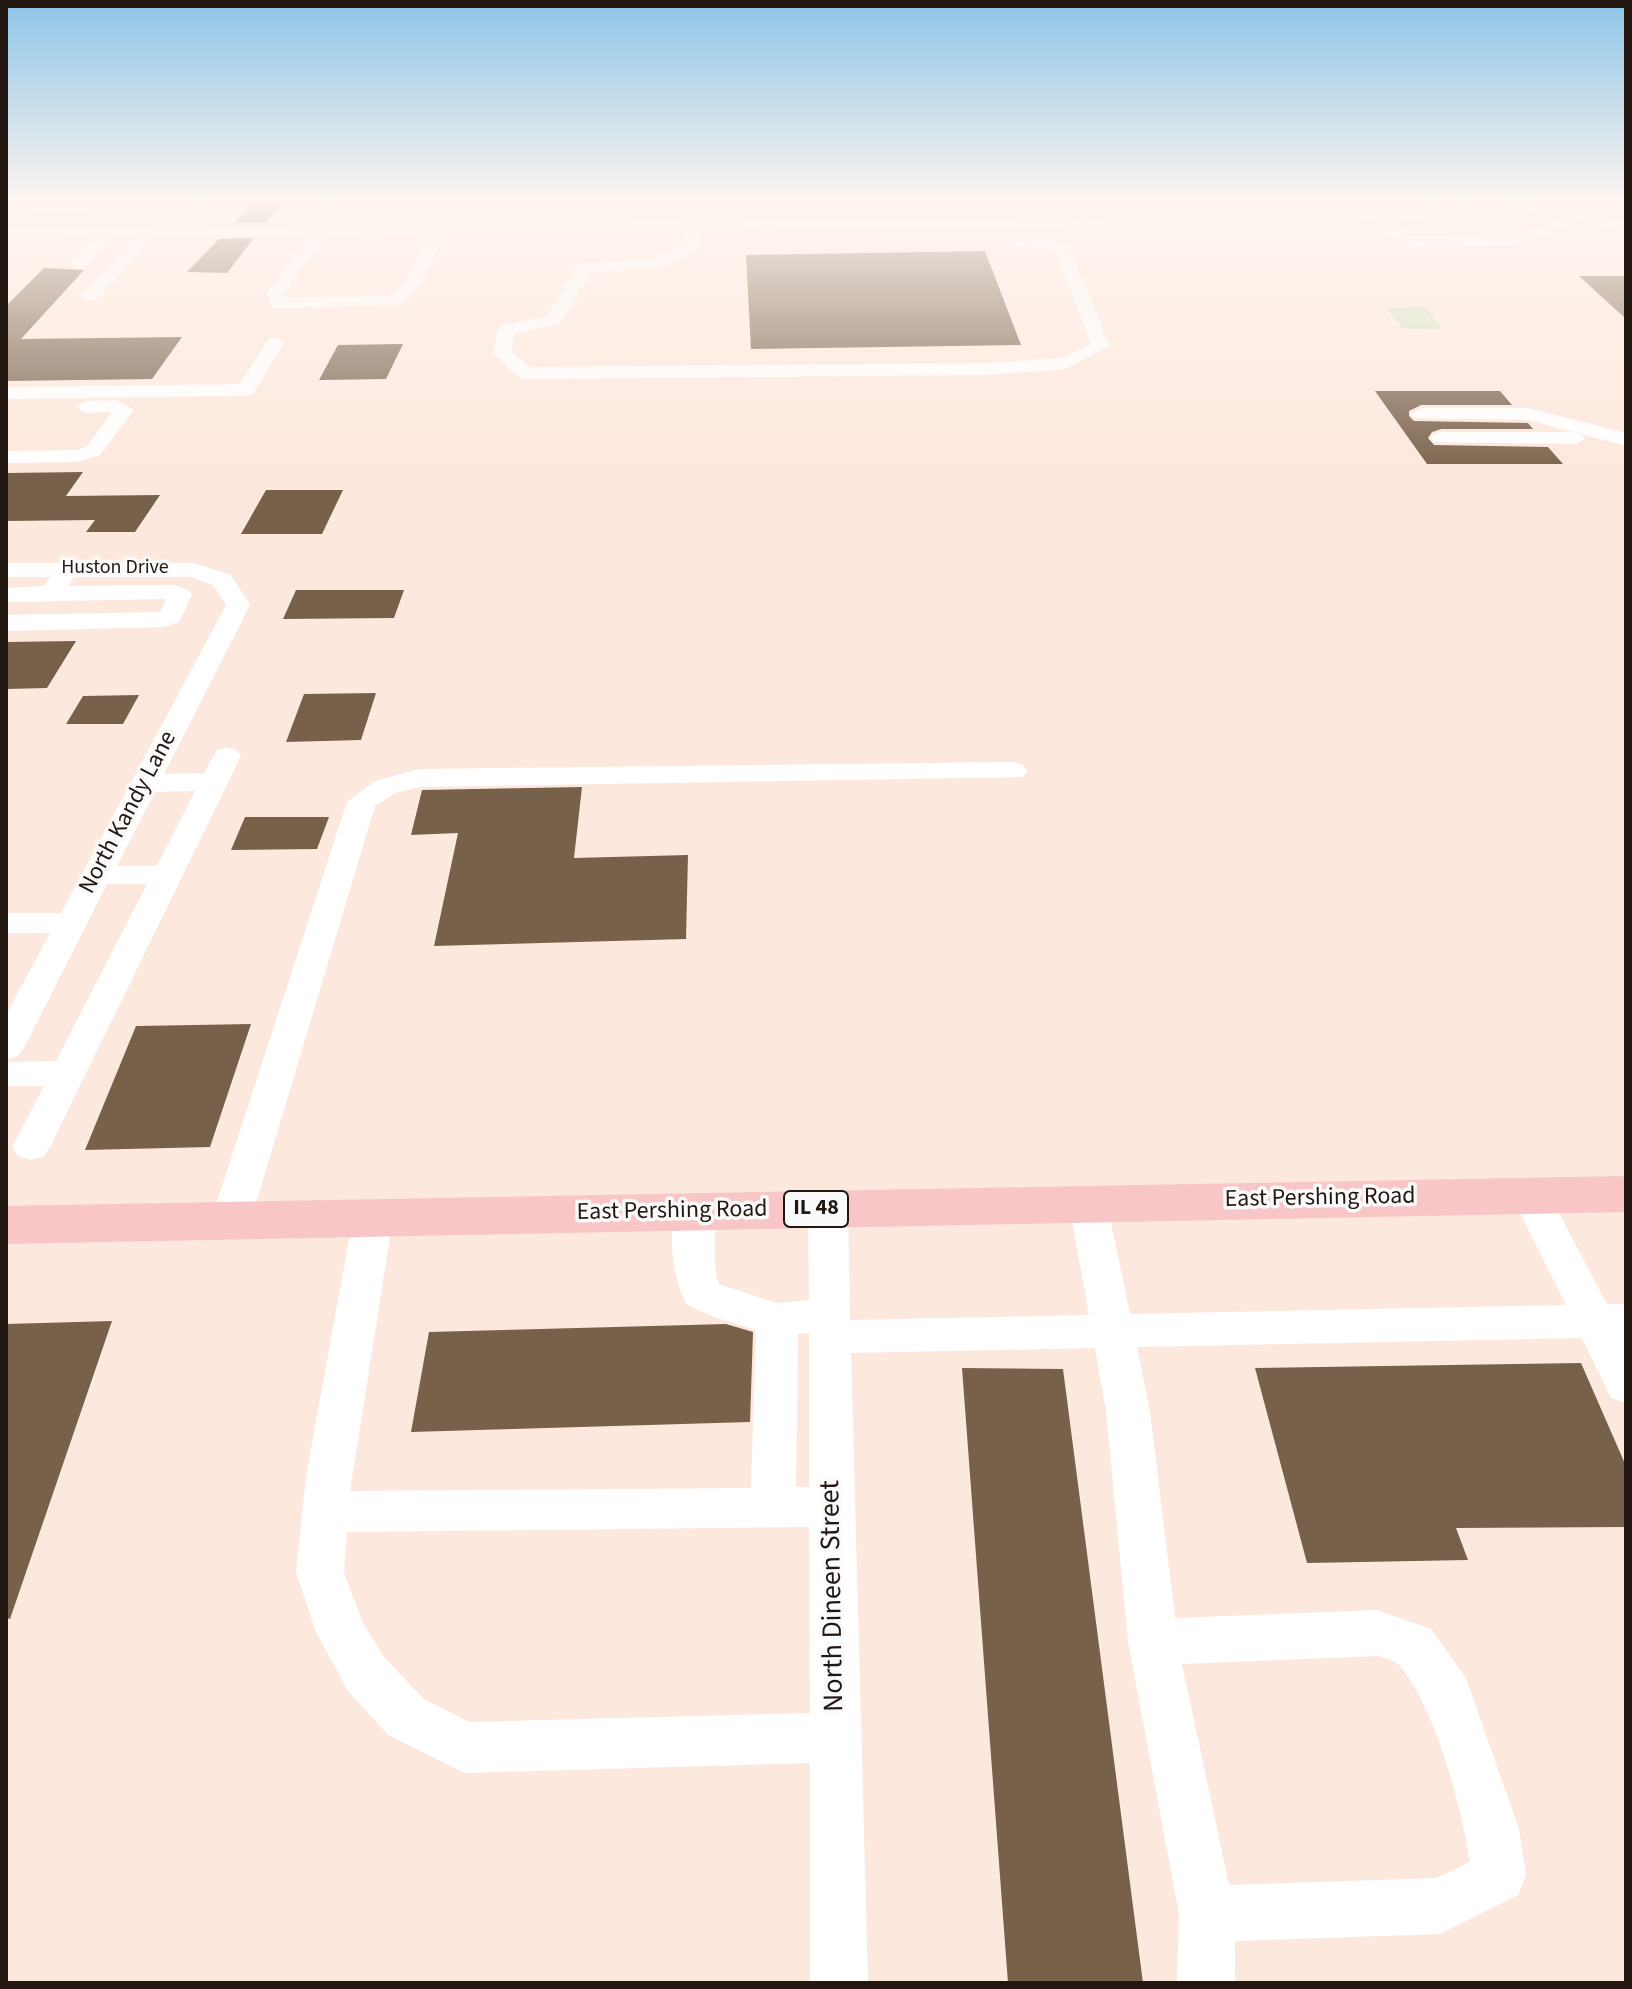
<!DOCTYPE html>
<html>
<head>
<meta charset="utf-8">
<style>
	body { margin:0 }
	#map { position:relative; width:1632px; height:1989px; overflow:hidden; background:#fde8dd; font-family:"Source Sans 3",sans-serif }
	canvas { display:block }
	.frame { position:absolute; inset:0; border:8px solid #231711; pointer-events:none }
</style>
</head>
<body>
<div id="map">
<canvas width="1632" height="1989"></canvas>
<div class="frame"></div>
</div>
<script>
const ctx = document.querySelector('canvas').getContext('2d');
ctx.lineJoin = 'round';
function fillPath(path, color) { ctx.fillStyle = color; ctx.fill(path, 'evenodd'); }
function drawText(font, color, halo, rows, align = 'center') {
  ctx.font = font + ' "Source Sans 3",sans-serif'; ctx.lineWidth = 7; ctx.setLineDash([]); ctx.textBaseline = 'middle'; ctx.strokeStyle = halo; ctx.fillStyle = color; for (const [text, x, y, turn = 0] of rows) {
    ctx.save(); ctx.translate(x, y); ctx.rotate((+turn || 0) * Math.PI / 180); ctx.textAlign = isNaN(turn) ? turn : align; if (halo) ctx.strokeText(text, 0, 0); ctx.fillText(text, 0, 0); ctx.restore();
  }
}
function strokePath(path, color, width, dash) { ctx.strokeStyle = color; ctx.lineWidth = width; ctx.lineCap = dash ? 'butt' : 'round'; ctx.setLineDash(dash || []); ctx.stroke(path); }
fillPath(new Path2D(`
	M1425,307L1443,329H1404L1386,308Z`), '#d5e4c2');
fillPath(new Path2D(`
	M256,199H285L267,222L234,223Z
	M254,238L227,273L187,272L219,239Z
	M985,251L1021,345L751,349L746,255Z
	M44,268L84,270L21,339L182,337L152,379L6,381V306Z
	M1579,276H1626V319Z
	M403,344L386,379L319,380L338,345Z
	M1375,391H1500L1512,405H1421L1409,411V416L1414,421L1528,423L1533,429H1441L1432,432L1428,438L1434,445L1548,447L1563,464H1427Z
	M83,472L66,496L160,495L135,532H86L95,520L6,521V473Z
	M266,490H343L322,534H241Z
	M296,590H404L394,618L283,619Z
	M76,641L47,688L6,689V642Z
	M376,693L361,740L286,742L304,694Z
	M139,695L123,724H66L83,696Z
	M582,787L574,858L688,855L686,939L434,946L458,833L411,835L422,790Z
	M245,817H329L317,849L231,850Z
	M251,1024L210,1147L85,1150L136,1026Z
	M112,1321L10,1619L6,1618V1324Z
	M726,1324L753,1332L750,1422L411,1432L429,1332Z
	M1581,1363L1626,1466V1527L1456,1528L1468,1560L1307,1563L1255,1368Z
	M962,1368L1063,1369L1143,1983H1008Z`), '#78614a');
fillPath(new Path2D(`
	M313,199H329L306,225L686,222L687,211L695,206L703,211L701,222L1344,215L1424,210L1455,199H1478L1431,217L1392,221L1409,236L1516,235L1561,217L1492,202L1489,199H1518L1626,222V232L1578,221L1518,245L1405,246L1375,222L700,231V249L659,268L590,273L560,324L514,334L512,352L530,367L985,363L1061,358L1091,344L1056,252L1050,249L1008,246L1006,243C1019,232 1055,237 1069,247L1110,346L1065,369L985,375L525,379L518,377L493,353L499,326L547,316L578,264L656,258L685,244L684,231L445,233L424,279L401,305L278,308L272,307L267,293L295,254L313,235L155,236L96,300H84L81,296L84,292L137,236L113,237L84,267L78,268L70,263L95,237L6,238V228L289,225ZM429,234L407,279L391,296L286,298L285,293L307,260L331,235Z
	M200,201L205,203V209L32,212L24,207L32,202Z
	M275,337L284,343L253,394L246,396L6,399V387L240,384L268,339Z
	M116,400L134,410L100,455L76,462L6,463V451L75,450L86,447L112,412L86,413L76,407L86,401Z
	M1421,408H1528L1626,433V446L1528,420L1414,418L1411,414Z
	M1441,432H1576L1586,438L1576,444L1434,442L1431,438L1434,434Z
	M6,563H194L231,575L250,605L164,774L204,773L217,750L227,748L237,750L241,756L50,1147L44,1156L31,1160L18,1156L12,1147L44,1086H6V1062L56,1061L147,884H107L24,1048L18,1056L6,1060V1015L50,933H6V913H61L226,605L213,585L191,577H74L68,586L174,585L189,590L192,595L179,622L164,627L6,631V615L160,612L166,599L6,602V588L44,586L50,577H6ZM195,791L157,866H117L155,792Z
	M1013,762L1023,765L1027,771L1023,777L420,787L395,793L375,806L251,1220L245,1230L231,1235L217,1230L211,1220L347,802L375,781L419,769Z
	M1530,1181L1544,1185L1607,1304H1626L1624,1337L1626,1403L1611,1398L1582,1338L1137,1347L1150,1411L1175,1618L1377,1610L1431,1629L1466,1678L1519,1829L1526,1876L1518,1895L1440,1934L1235,1941V1983H1177L1179,1914L1128,1642L1106,1411L1095,1348L851,1353L868,1983H810V1763L465,1773L388,1735L348,1691L316,1632L296,1572L306,1476L353,1218L359,1208L373,1203L387,1208L393,1218L350,1491L751,1488L756,1330L714,1317L687,1305C673,1279 665,1228 680,1201L694,1197L708,1201C722,1225 709,1257 719,1284L777,1303L809,1300L808,1209L814,1199L828,1195L842,1199L848,1209L850,1320L1089,1315L1069,1204L1074,1194L1088,1190L1102,1194L1107,1204L1130,1314L1566,1305L1511,1195L1516,1185ZM809,1333V1487H796L798,1334ZM809,1527L810,1713L469,1722L424,1699L384,1657L362,1621L344,1572L347,1532ZM1377,1656C1384,1658 1394,1660 1399,1665C1435,1706 1462,1808 1470,1862L1436,1878L1229,1885L1182,1664Z`), '#fff');
fillPath(new Path2D(`
	M1626,1176V1212L6,1244V1206Z`), '#f8c6c6');
const sky = ctx.createLinearGradient(0, 0, 0, 477);
sky.addColorStop(0, '#8dc4e7');
sky.addColorStop(0.42, '#fef5f0');
sky.addColorStop(1, '#fef5f000');
ctx.fillStyle = sky;
ctx.fillRect(0, 0, 1632, 477);
drawText('20px', '#231711', '#fafafa', [
	["Huston Drive",115,569]
]);
for (const [x, y, w] of [
	[816,1209,64]
]) { const box = new Path2D(); box.roundRect(x - w / 2, y - 18, w, 36, 6); ctx.fillStyle = '#fafafa'; ctx.fill(box); strokePath(box, '#231711', 2); }
drawText('bold 22px', '#231711', null, [
	["IL 48",816,1209]
]);
drawText('24px', '#231711', '#fafafa', [
	["North Kandy Lane",129,813,-62],
	["East Pershing Road",1320,1199,-1],
	["East Pershing Road",672,1212,-1]
]);
drawText('28px', '#231711', '#fafafa', [
	["North Dineen Street",834,1596,-91]
]);
</script>
</body>
</html>
